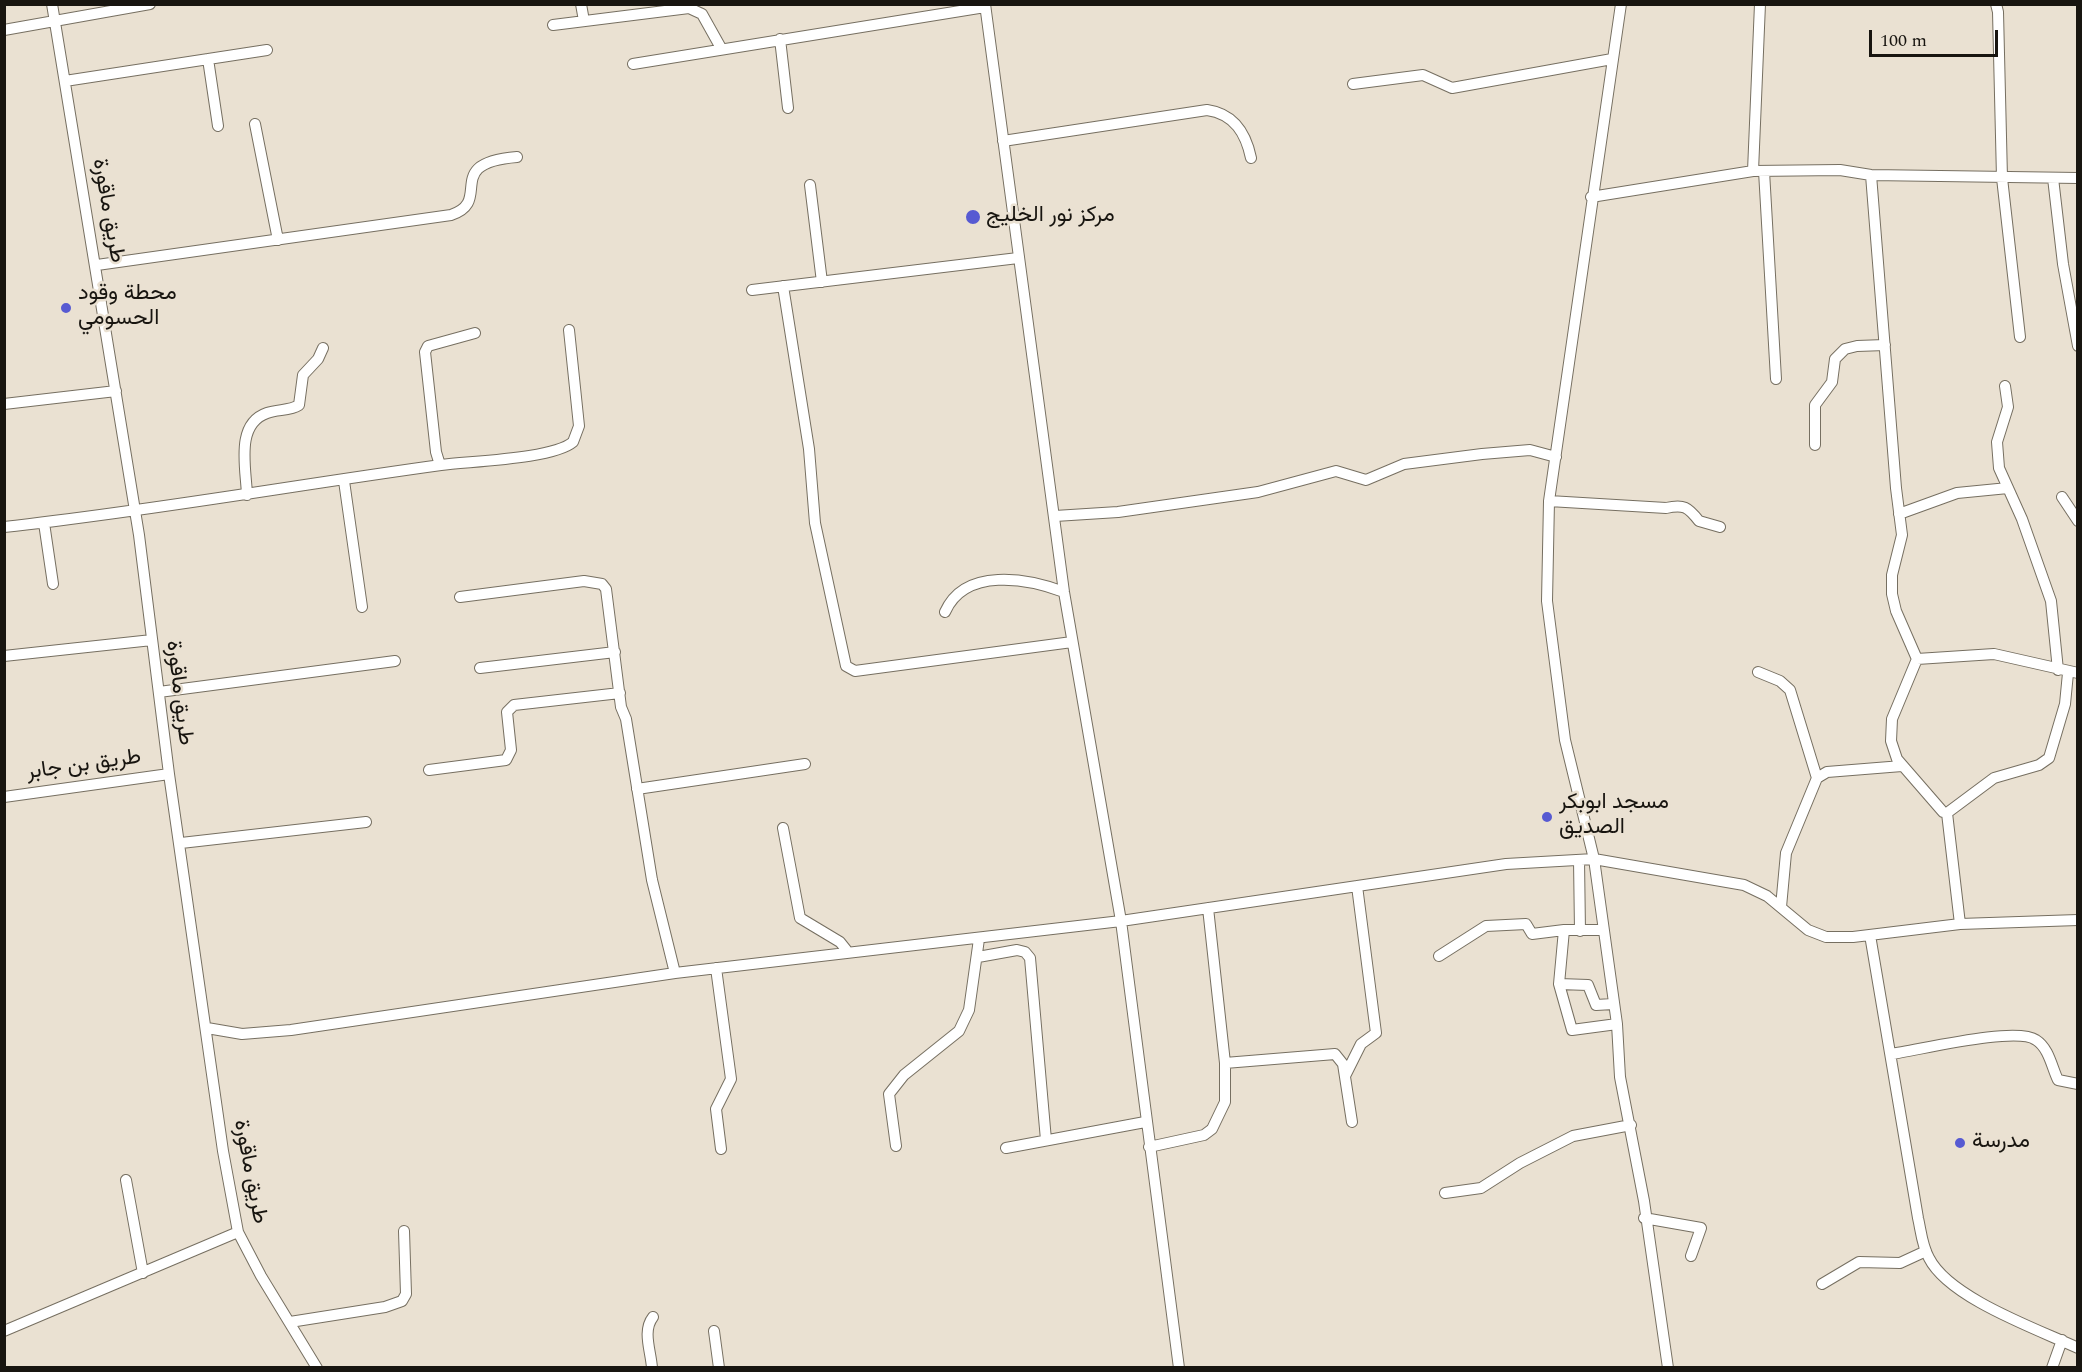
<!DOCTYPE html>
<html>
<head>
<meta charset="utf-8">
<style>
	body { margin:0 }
	#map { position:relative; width:2082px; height:1372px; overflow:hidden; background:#eae1d2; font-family:Spectral,serif }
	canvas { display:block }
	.frame { position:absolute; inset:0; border:6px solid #181510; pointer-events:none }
	.scale { position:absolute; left:1869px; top:30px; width:129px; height:27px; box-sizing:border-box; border:3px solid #181510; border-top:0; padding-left:8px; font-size:18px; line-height:21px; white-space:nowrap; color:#181510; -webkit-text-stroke:4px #eae1d2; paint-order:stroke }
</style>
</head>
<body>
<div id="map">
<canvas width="2082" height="1372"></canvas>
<div class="frame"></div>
<div class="scale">100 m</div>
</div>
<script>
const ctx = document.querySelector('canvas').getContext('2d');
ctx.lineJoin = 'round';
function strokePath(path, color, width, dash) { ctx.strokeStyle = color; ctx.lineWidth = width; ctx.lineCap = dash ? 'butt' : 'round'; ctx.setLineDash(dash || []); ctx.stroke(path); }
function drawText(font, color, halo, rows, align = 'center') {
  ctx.font = font + ' Spectral,Vazirmatn,serif'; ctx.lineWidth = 5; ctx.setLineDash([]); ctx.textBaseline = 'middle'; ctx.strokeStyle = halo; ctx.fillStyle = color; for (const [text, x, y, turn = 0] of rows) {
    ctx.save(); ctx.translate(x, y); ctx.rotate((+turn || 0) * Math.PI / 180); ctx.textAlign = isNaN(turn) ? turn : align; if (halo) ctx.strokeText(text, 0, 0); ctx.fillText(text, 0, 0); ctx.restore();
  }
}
const minor = new Path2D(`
	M52,4L139,535L169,774L223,1151L238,1232L261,1276L317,1368
	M581,4L584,21
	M985,4L1064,592L1121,921L1179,1368
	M1621,4L1549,501L1547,601L1565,740L1594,859L1617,1024L1620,1077L1644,1201L1668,1368
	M1996,4L1998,12L2002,178L2020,337
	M553,25L689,8L702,14L721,48
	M4,30L150,4
	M780,39L788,108
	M208,59L218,126
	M633,64L985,7
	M65,81L267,50
	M1353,84L1423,75L1452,88L1612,59
	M255,124L278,240
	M1003,141L1207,110C1235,114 1246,134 1251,158
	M1753,171L1760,4
	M1764,171L1776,379
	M1871,175L1896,488L1902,535L1892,575V594L1896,611L1917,659L1994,654L2078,673
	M2053,178L2063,264L2078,346
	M810,185L822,282
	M1591,197L1753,171L1840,170L1871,175L2078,178
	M97,265L451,215C494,201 441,163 517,157
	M783,286L809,449L815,523L846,666L855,671L1072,642
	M752,290L1018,258
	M2005,386L2008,407L1997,442L1999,468L2022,519L2051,601L2058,670
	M4,404L116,391
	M1815,445V405L1832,382L1835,359L1845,349L1857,346L1885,345
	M440,465L436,452L425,352L428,346L475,333
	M344,481L362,607
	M247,495C246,468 235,424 267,413C278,409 290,411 299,405L303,375L318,359L323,348
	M2062,497L2078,521
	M1549,501L1666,508C1684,504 1688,507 1699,521L1720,527
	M1899,514L1957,493L2008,488
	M1055,516L1118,512L1258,492L1336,471L1366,480L1404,464L1482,454L1530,450L1556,457
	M44,523L53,584
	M4,527C151,511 295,485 441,465C471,461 553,459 573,442L579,426L569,330
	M460,597L584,581L602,584L606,589L621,707L626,719L652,880L675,973
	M945,612C965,567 1027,578 1064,592
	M4,656L152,640
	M1917,659L1892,719L1891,741L1897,759L1943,812L1947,813L1994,778L2039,765L2049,758L2065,704L2068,673
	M480,668L615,652
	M1758,672L1780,681L1790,690L1817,778
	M159,692L395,661
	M429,770L506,760L511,750L507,712L514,705L620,693
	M637,789L805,764
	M4,797L169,774
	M1947,813L1960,924
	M783,828L800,918L840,942L848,952
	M181,843L366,822
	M1579,860L1580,931
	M1781,907L1786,853L1817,778L1827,772L1902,766
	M1870,935L1918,1218C1921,1231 1922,1246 1929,1258C1949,1298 2037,1329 2078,1348
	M1439,956L1486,926L1526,924L1532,934L1564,930
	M978,957L1017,950L1025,952L1030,958L1046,1140
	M716,968L731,1079L716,1109L721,1149
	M1559,984L1564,930H1603
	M1613,1004L1596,1005L1588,985L1559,984L1572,1030L1617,1024
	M207,1028L242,1034L291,1030L675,973L1121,921L1506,864L1594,859L1744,885L1767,896L1808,930L1826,937H1853L1960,924L2078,920
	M1891,1054C1920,1050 2016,1026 2036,1040C2049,1048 2052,1068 2058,1080L2078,1084
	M1225,1063L1335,1054L1343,1064L1352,1122
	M1345,1076L1361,1044L1376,1033L1357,886
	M896,1146L889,1094L904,1075L959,1031L969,1010L979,939
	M1149,1147L1204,1135L1212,1129L1225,1102V1063L1208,908
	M1006,1148L1145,1122
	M126,1180L143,1273
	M1445,1193L1481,1188L1520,1163L1573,1136L1631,1125
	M1644,1218L1701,1228L1691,1256
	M1822,1284L1859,1262L1900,1263L1926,1251
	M290,1322L385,1307L402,1301L406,1294L404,1231
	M4,1331L238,1232
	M714,1331L719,1368
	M652,1368C651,1351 642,1331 653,1317
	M2052,1368L2062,1340`);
strokePath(minor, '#766f61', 12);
strokePath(minor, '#fff', 10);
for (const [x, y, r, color] of [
	[973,217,8,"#575ad2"],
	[66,308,6,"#575ad2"],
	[1547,817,6,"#575ad2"],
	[1960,1143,6,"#575ad2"]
]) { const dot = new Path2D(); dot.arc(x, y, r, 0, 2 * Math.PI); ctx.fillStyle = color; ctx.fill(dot); strokePath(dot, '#eae1d2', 2); }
drawText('22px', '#181510', '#eae1d2', [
	["طريق ماقورة",107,211,80],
	["طريق ماقورة",178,693,83],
	["طريق بن جابر",84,766,-8],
	["طريق ماقورة",249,1172,79]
]);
drawText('22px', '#181510', '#eae1d2', [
	["مركز نور الخليج",986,217],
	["محطة وقود",78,295],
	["الحسومي",78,320],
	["مسجد ابوبكر",1559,804],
	["الصديق",1559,829],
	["مدرسة",1972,1143]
], 'left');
</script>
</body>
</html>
